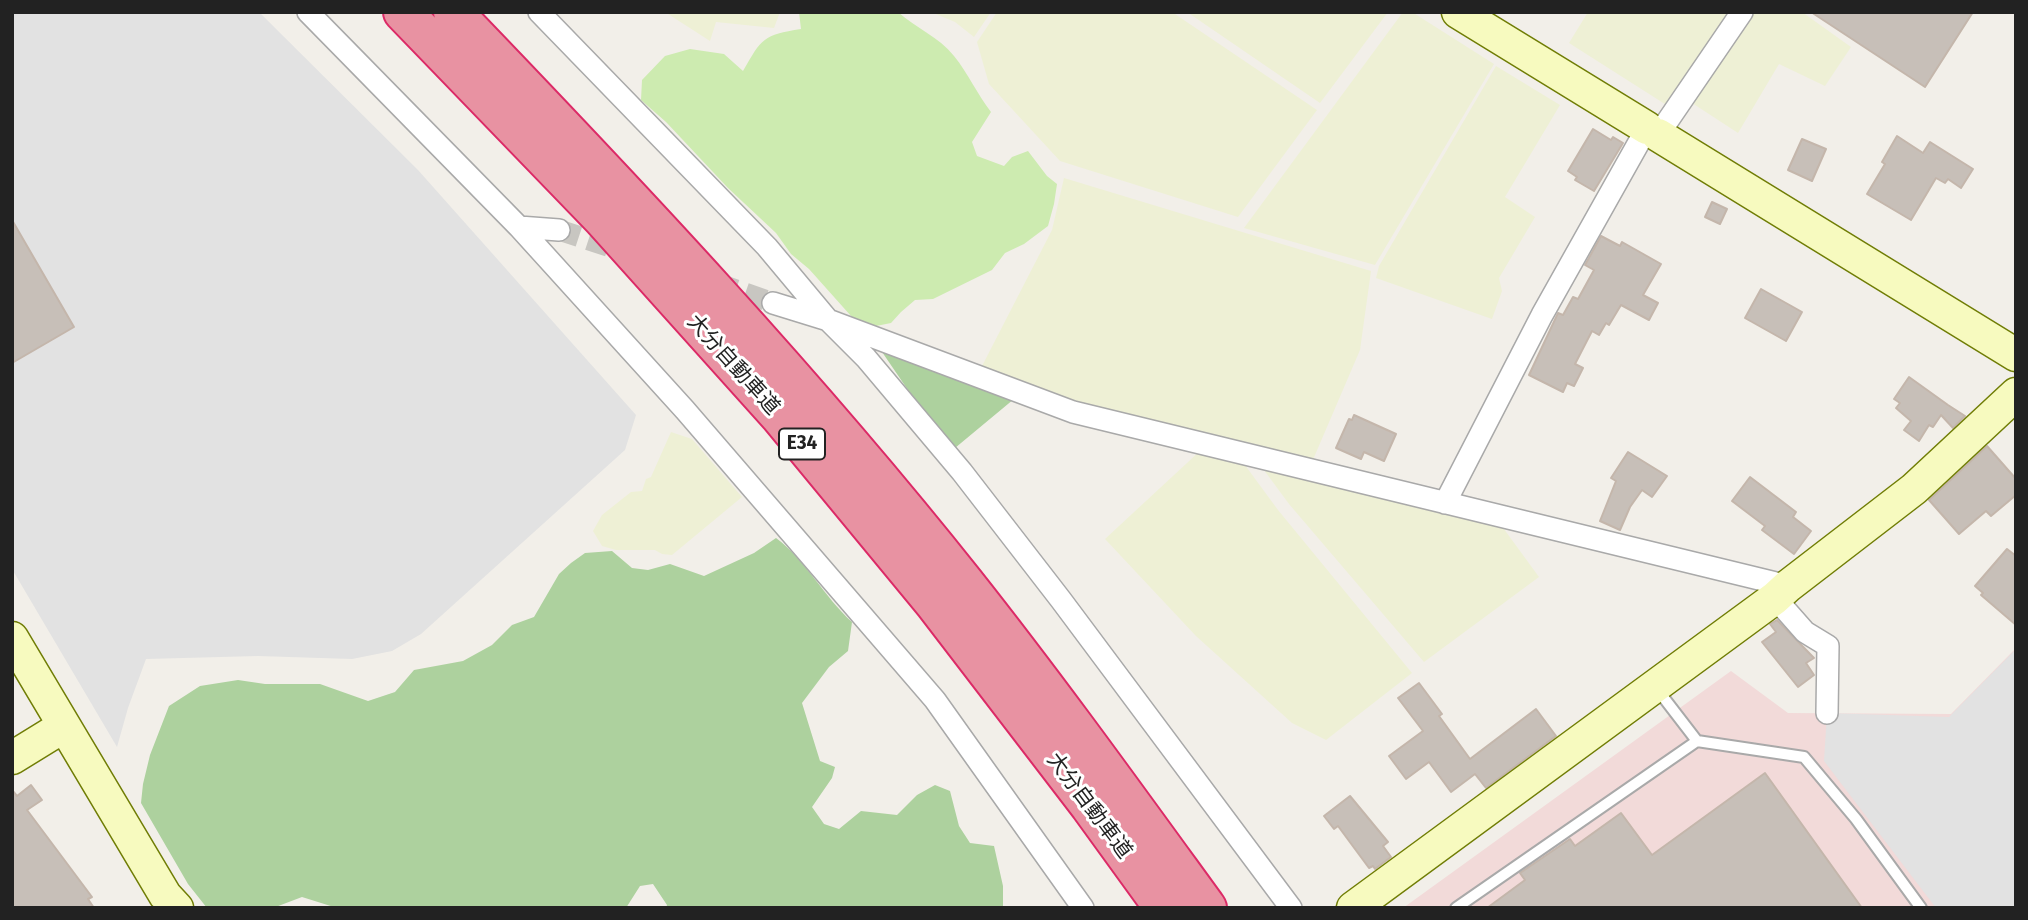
<!DOCTYPE html>
<html>
<head>
<meta charset="utf-8">
<style>
	body { margin:0 }
	#map { position:relative; width:2028px; height:920px; overflow:hidden; background:#f2efe9; font-family:"Fira Sans",sans-serif }
	canvas { display:block }
	.frame { position:absolute; inset:0; border:14px solid #222; pointer-events:none }
</style>
</head>
<body>
<div id="map">
<canvas width="2028" height="920"></canvas>
<div class="frame"></div>
</div>
<script>
const ctx = document.querySelector('canvas').getContext('2d');
ctx.lineJoin = 'round';
function fillPath(path, color) { ctx.fillStyle = color; ctx.fill(path, 'evenodd'); }
function strokePath(path, color, width, dash) { ctx.strokeStyle = color; ctx.lineWidth = width; ctx.lineCap = dash ? 'butt' : 'round'; ctx.setLineDash(dash || []); ctx.stroke(path); }
function drawText(font, color, halo, rows, align = 'center') {
  ctx.font = font + ' "Fira Sans","Noto Sans JP",sans-serif'; ctx.lineWidth = 6; ctx.setLineDash([]); ctx.textBaseline = 'middle'; ctx.strokeStyle = halo; ctx.fillStyle = color; for (const [text, x, y, turn = 0] of rows) {
    ctx.save(); ctx.translate(x, y); ctx.rotate((+turn || 0) * Math.PI / 180); ctx.textAlign = isNaN(turn) ? turn : align; if (halo) ctx.strokeText(text, 0, 0); ctx.fillText(text, 0, 0); ctx.restore();
  }
}
fillPath(new Path2D(`
	M2016,648V908H1403L1731,671L1788,713L1951,714Z`), '#f2dad9');
fillPath(new Path2D(`
	M665,12H780L774,28L716,22L710,41Z
	M931,12H991L974,37L955,22Z
	M997,12H1172L1317,110L1238,217L1060,161L989,84L977,42Z
	M1187,12H1388L1320,103Z
	M1403,12H1412L1494,64L1375,265L1244,228Z
	M1588,12H1734L1668,106L1569,43Z
	M1750,12H1802L1851,47L1825,86L1779,64L1738,133L1689,101Z
	M1496,66L1560,105L1505,197L1535,217L1499,278L1502,291L1492,319L1376,278L1379,266Z
	M1064,178L1371,271L1360,350L1312,462L1084,404L981,368L1052,230Z
	M671,432L692,439L742,497L672,555L662,554L655,550H616L602,546L593,531L602,515L631,492L642,491L646,479L651,477Z
	M1201,450L1242,461L1278,510L1412,673L1326,740L1292,723L1196,636L1105,539Z
	M1261,466L1501,525L1539,577L1424,662L1289,504Z`), '#eef0d5');
fillPath(new Path2D(`
	M799,12H898C916,28 939,37 954,56C968,73 977,94 991,112L972,142L977,156L1004,166L1012,157L1028,151L1047,176L1057,184L1054,204L1048,226L1024,244L1005,253L992,270L933,299L915,300L901,312L891,323L871,327L851,316L809,269L791,254L776,233L728,188L666,122L641,100L642,80L665,56L690,49L724,54L743,71C762,38 763,35 801,29Z`), '#cdebb0');
fillPath(new Path2D(`
	M880,349L1014,399L955,448L910,393Z
	M776,538C806,560 824,597 852,622L848,651L829,667L802,703L820,761L835,767L832,778L812,807L824,824L839,829L861,811L897,815L917,795L935,785L950,791L959,826L970,843L994,846L1003,886V908H666L667,905L653,884L640,886L626,908H337L302,897L273,908H207L188,884L141,803L143,784L150,755L169,706L200,686L238,680L265,684H320L368,701L395,692L414,670L463,661L492,645L512,625L534,617L559,574L571,563L585,553L612,551L632,568L648,570L670,564L704,576L754,553Z`), '#add19e');
fillPath(new Path2D(`
	M12,12H259L418,170L636,415L625,450L421,634L392,651L352,659L258,656L146,659L128,708L117,747L12,569Z
	M2016,649V908H1936L1824,761L1827,713L1949,717Z`), '#e2e2e2');
const building = new Path2D(`
	M1811,12H1973L1925,87Z
	M1593,129L1611,140L1613,137L1623,143L1594,191L1575,180L1577,177L1568,171Z
	M1897,136L1923,153L1930,142L1973,169L1961,188L1948,179L1945,183L1936,178L1911,220L1867,194L1885,164L1882,162Z
	M1802,139L1826,149L1812,181L1788,170Z
	M1712,202L1727,209L1720,224L1705,217Z
	M12,220L74,327L12,363Z
	M1601,236L1620,246L1622,242L1661,264L1643,295L1658,303L1649,320L1621,305L1609,325L1606,323L1599,335L1592,331L1575,364L1583,368L1574,386L1567,383L1563,392L1529,375L1558,313L1563,315L1573,297L1578,299L1594,270L1585,265Z
	M1761,289L1802,312L1786,341L1745,318Z
	M1909,377L1948,405L1965,416L1953,428L1941,415L1933,427L1929,425L1919,441L1904,430L1911,421L1896,408L1900,403L1894,399Z
	M1354,415L1396,434L1384,461L1364,452L1361,459L1336,448L1349,419L1352,420Z
	M1987,446L2016,479V495L1991,516L1986,511L1959,534L1929,500Z
	M1628,452L1667,476L1652,497L1642,490L1630,507L1620,530L1600,521L1616,481L1611,478Z
	M1750,477L1796,512L1793,517L1811,531L1794,554L1762,530L1765,526L1732,501Z
	M2007,549L2016,556V625L1981,595L1983,593L1975,586Z
	M1777,620L1814,658L1806,663L1814,675L1798,687L1762,642L1776,632L1770,624Z
	M1419,683L1442,714L1439,716L1470,759L1536,709L1556,736L1486,788L1475,774L1451,792L1429,762L1406,779L1389,756L1423,731L1398,698Z
	M1765,773L1862,908H1487L1525,880L1520,873L1570,839L1575,846L1621,813L1652,855Z
	M31,785L42,800L27,810L92,897L88,899L94,908H12V790L17,796Z
	M1350,796L1388,842L1383,846L1391,857L1375,869L1373,866L1369,868L1338,826L1334,829L1324,816Z`);
fillPath(building, '#c7bfb8');
strokePath(building, '#c4b6ab', 2);
strokePath(new Path2D(`
	M559,230L626,252
	M716,283L773,303`), '#c8c6c1', 21, [21, 10]);
const lane = new Path2D(`
	M1657,689L1697,741L1804,757L1856,819L1921,908
	M1456,908L1697,741`);
const street = new Path2D(`
	M308,12L519,227L685,410L935,700L1083,908
	M539,12L767,247L828,320L866,358L962,472L1061,600L1291,908
	M519,227L559,230
	M773,303L828,320L1073,412L1788,586
	M1445,503L1542,315L1647,128L1658,135L1742,12
	M1775,598L1805,632L1828,646L1827,713`);
const secondary = new Path2D(`
	M1458,12L1647,128
	M1658,135L2016,355
	M12,638L165,895L177,908
	M12,758L64,726
	M1353,908L1775,598L1788,586L1914,489L2016,394`);
const highway = new Path2D(`
	M403,12L603,219L779,415L935,604L1090,806L1164,908
	M453,12C630,196 805,382 964,582C1048,688 1127,798 1207,908`);
strokePath(lane, '#a9a9a9', 14);
strokePath(street, '#a9a9a9', 24);
strokePath(secondary, '#707d05', 35);
strokePath(highway, '#dc2a67', 42);
strokePath(lane, '#fff', 10);
strokePath(street, '#fff', 21);
strokePath(secondary, '#f7fabf', 32);
strokePath(highway, '#e892a2', 38);
for (const [x, y, w] of [
	[802,444,46]
]) { const box = new Path2D(); box.roundRect(x - w / 2, y - 15.5, w, 31, 5); ctx.fillStyle = '#fff'; ctx.fill(box); strokePath(box, '#222', 2); }
drawText('bold 19px', '#222', null, [
	["E34",802,444]
]);
drawText('21px', '#222', '#fff', [
	["大分自動車道",733,365,48],
	["大分自動車道",1089,806,53]
]);
</script>
</body>
</html>
